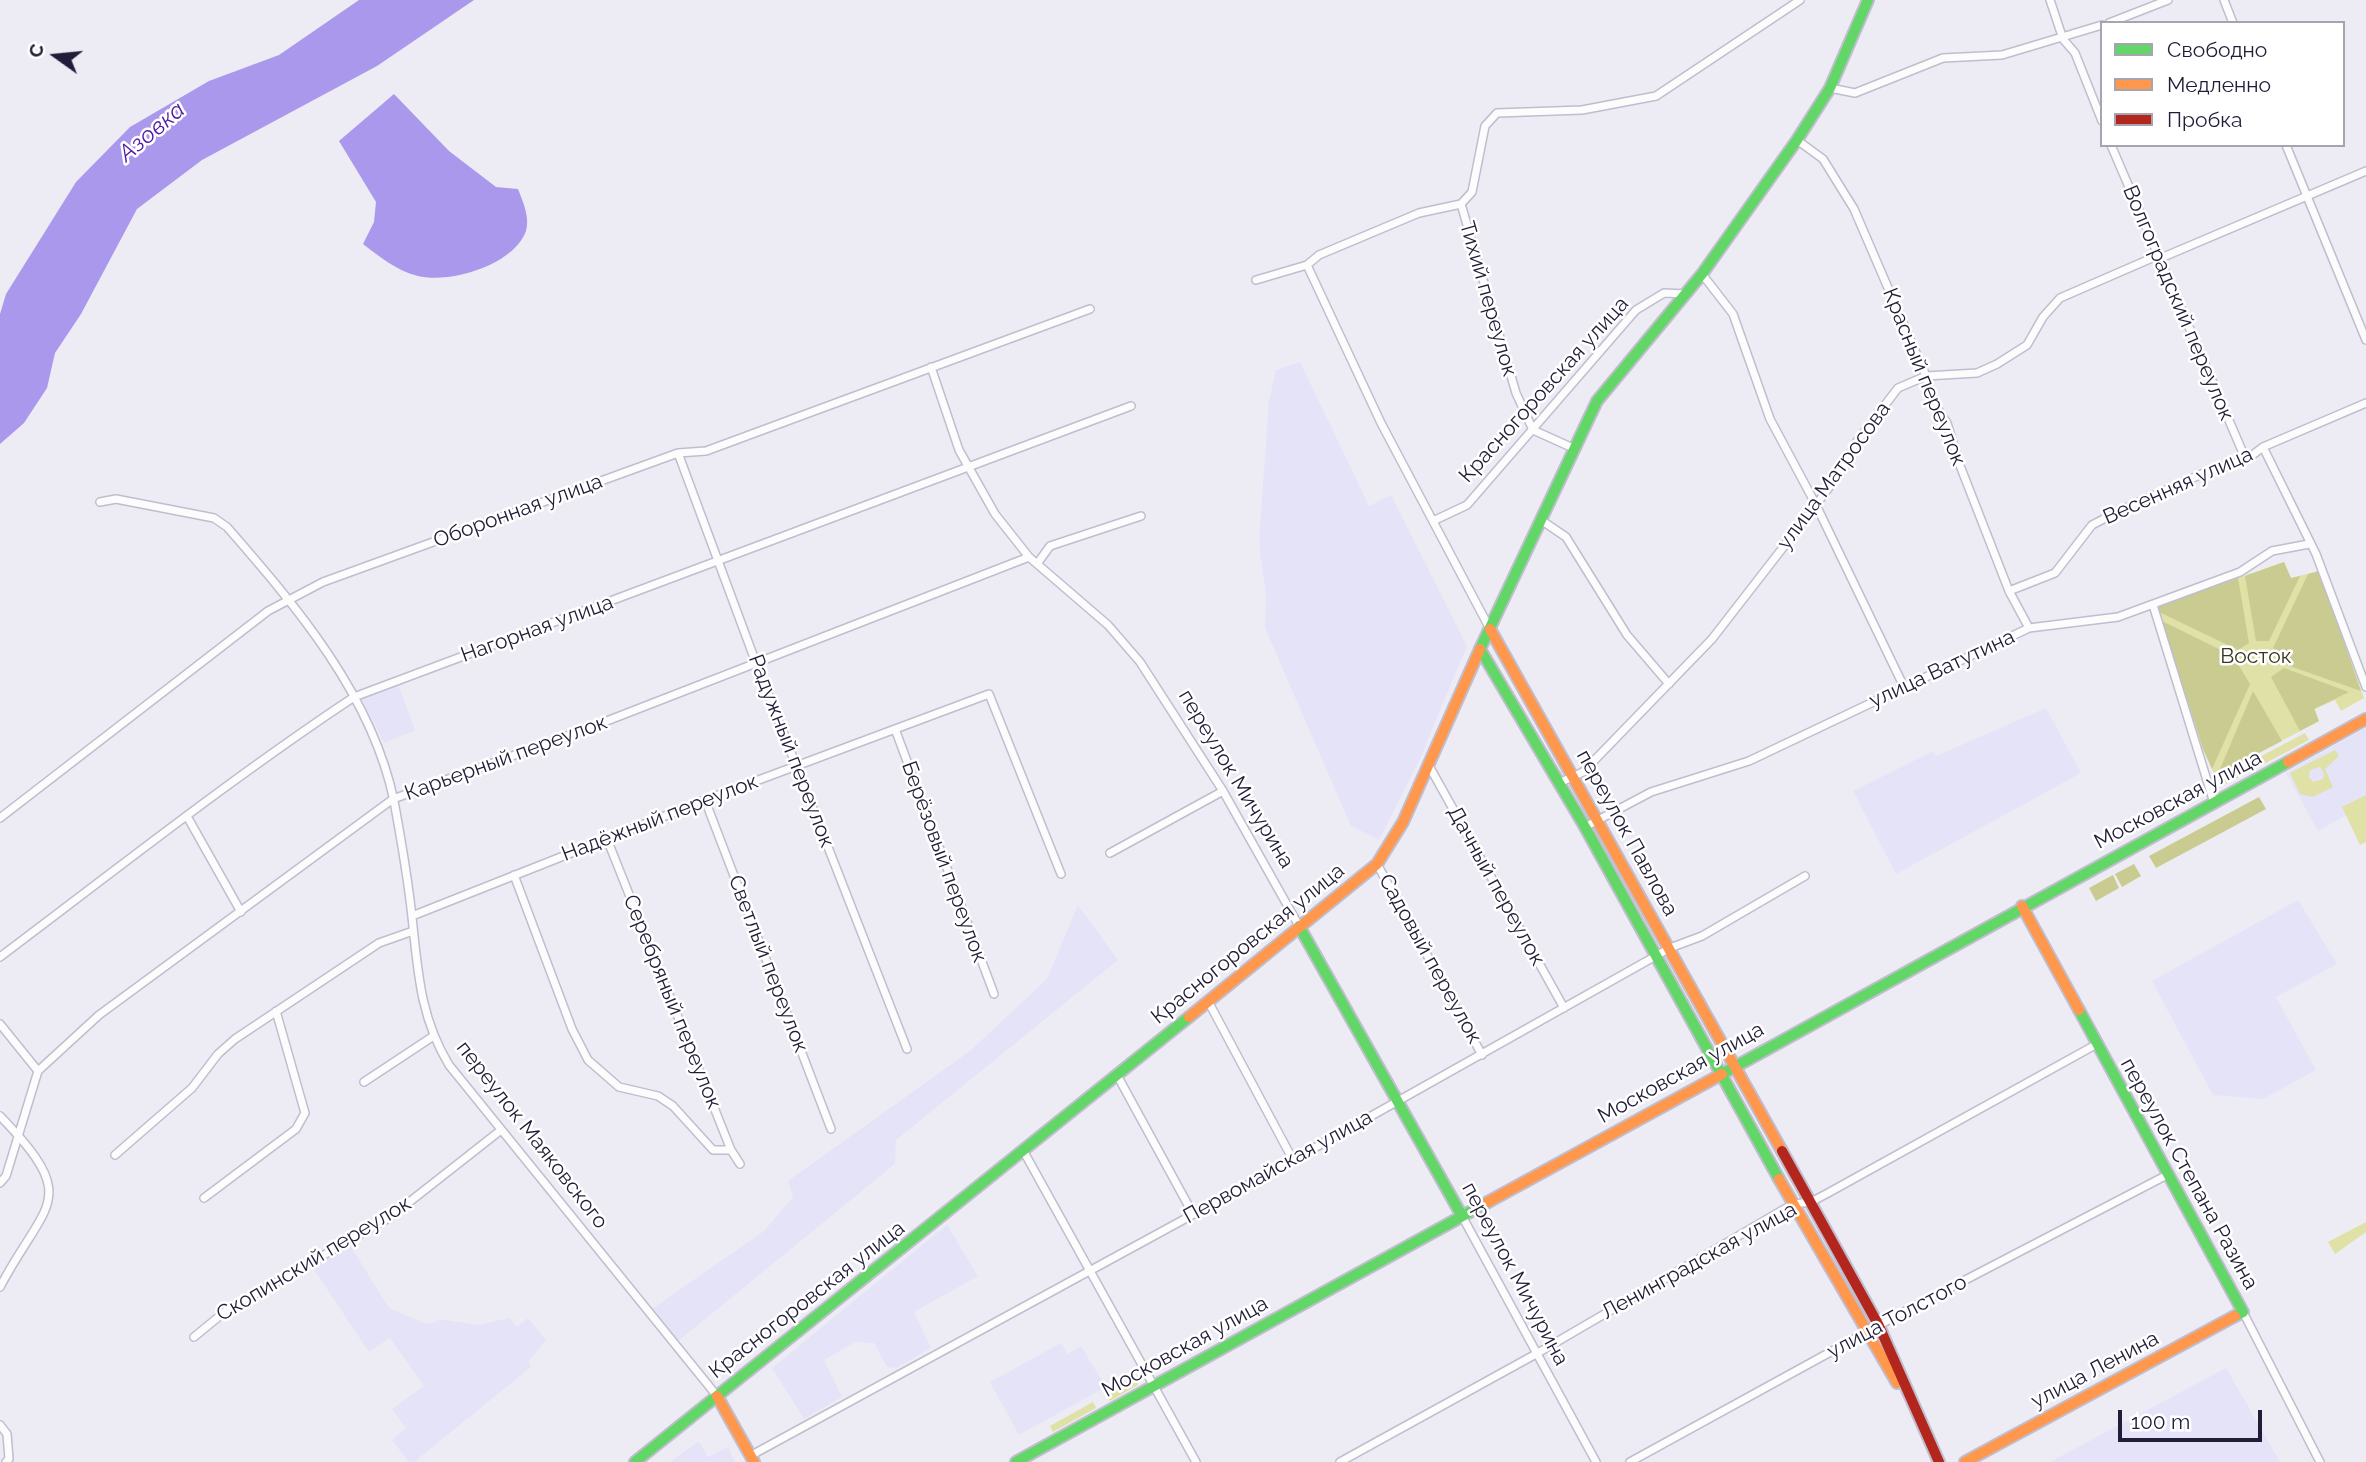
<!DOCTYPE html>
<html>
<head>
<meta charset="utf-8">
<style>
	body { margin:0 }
	#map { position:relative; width:2366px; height:1462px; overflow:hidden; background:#edecf4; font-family:Raleway,sans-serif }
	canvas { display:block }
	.legend { position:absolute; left:2100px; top:21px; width:245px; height:126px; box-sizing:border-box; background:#fff; border:2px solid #a6a4af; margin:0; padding:9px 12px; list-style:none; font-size:21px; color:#211c38 }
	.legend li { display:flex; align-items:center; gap:14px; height:35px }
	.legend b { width:35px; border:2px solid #a6a4af }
	.north { position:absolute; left:21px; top:21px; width:70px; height:70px; -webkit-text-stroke:5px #fff; paint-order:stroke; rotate:285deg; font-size:19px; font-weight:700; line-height:28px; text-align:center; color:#211c38 }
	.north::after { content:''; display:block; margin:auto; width:24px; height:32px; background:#211c38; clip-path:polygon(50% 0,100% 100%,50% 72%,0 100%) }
	.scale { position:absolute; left:2118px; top:1410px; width:144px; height:32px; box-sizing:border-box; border:4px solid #211c38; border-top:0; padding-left:9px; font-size:21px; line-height:24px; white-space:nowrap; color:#211c38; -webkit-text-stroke:5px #fff; paint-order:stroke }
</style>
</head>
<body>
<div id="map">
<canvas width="2366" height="1462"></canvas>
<ul class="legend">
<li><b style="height:9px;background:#63d668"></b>Свободно</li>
<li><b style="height:9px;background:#ff974d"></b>Медленно</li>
<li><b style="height:9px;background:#b3261e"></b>Пробка</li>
</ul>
<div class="north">С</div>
<div class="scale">100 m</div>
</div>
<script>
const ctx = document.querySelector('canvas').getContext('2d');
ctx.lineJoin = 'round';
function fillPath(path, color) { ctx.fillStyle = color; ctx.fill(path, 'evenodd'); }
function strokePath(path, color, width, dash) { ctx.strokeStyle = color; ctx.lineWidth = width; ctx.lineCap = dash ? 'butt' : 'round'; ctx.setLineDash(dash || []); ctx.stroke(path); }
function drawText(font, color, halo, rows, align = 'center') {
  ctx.font = font + ' Raleway,sans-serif'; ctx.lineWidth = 5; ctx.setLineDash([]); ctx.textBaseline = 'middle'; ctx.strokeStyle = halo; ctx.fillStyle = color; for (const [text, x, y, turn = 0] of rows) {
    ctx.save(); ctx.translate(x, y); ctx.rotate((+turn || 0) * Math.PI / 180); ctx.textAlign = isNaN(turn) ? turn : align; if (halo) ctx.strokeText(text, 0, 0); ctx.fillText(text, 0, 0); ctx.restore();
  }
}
fillPath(new Path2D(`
	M1300,362L1369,506L1391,495L1467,646L1419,761L1379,840L1351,826L1265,628L1266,596L1259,542L1269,401L1276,370Z
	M395,676L415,730L384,743L358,691Z
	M2046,708L2081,773L1896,874L1853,791L1933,751L1936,756Z
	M2366,728V804L2318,831L2286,773Z
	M2298,900L2337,964L2276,997L2316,1070L2263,1099L2213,1095L2152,981Z
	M1078,905L1118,960L896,1140L895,1164L677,1342L652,1309L764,1231L793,1197L788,1181L970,1051L1047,979Z
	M947,1225L978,1276L914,1312L931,1348L896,1368L887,1367L874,1343L855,1342L824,1360L842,1397L804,1419L772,1368Z
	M350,1245L389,1308L426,1324L437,1322L439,1319L478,1325L509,1318L517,1327L528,1318L546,1340L529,1361L531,1367L414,1462H409L392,1440L406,1428L392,1409L424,1386L390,1338L369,1352L313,1268Z
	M1061,1343L1067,1354L1081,1346L1106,1387L1019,1435L990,1382Z
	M2226,1368L2280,1462H2050Z
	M699,1441L708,1457L728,1447L735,1462H670Z`), '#e5e3f8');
fillPath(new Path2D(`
	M2284,562L2291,578L2319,571L2364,698L2341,711L2335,700L2315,709L2319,721L2215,776L2203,749L2157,606Z
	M2305,733L2309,740L2226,784L2222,777Z
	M2335,750L2339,756L2325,769L2333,787L2313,797L2300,794L2290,773ZM2320,767L2324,773L2323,779L2313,782L2309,777L2310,770Z
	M2366,795V842L2360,845L2342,807Z
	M2366,1222V1232L2335,1254L2328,1242Z
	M1135,1379L1138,1385L1110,1401L1107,1395Z
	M1093,1402L1096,1408L1053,1432L1050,1426Z`), '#dfe1a7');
fillPath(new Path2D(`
	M2284,562L2291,578L2300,576L2269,641H2256L2245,576Z
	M2319,571L2361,691L2281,663L2273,648L2308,574Z
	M2238,578L2249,643L2238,650L2159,612L2157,606Z
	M2162,621L2233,656L2250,684L2212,769L2203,749Z
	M2284,668L2349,692L2314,709L2319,721L2300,731L2271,677Z
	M2253,691L2282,741L2218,774Z
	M2259,797L2266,809L2156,868L2149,856Z
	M2134,864L2141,876L2122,887L2115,874Z
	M2113,875L2119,888L2096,901L2089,888Z`), '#c9cb90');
fillPath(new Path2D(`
	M359,0H474L377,66L202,160L137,209L81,314L55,353L47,388L24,423L0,444V314L6,294L76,182L130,127L209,81L279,55Z
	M394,94L449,151L496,187L518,189C523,202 530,217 526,231C514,265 450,284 418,276C397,271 380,257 363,244L374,222L376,202L339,141Z`), '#aa98ec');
const street = new Path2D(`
	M2050,0L2063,39L2075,53L2102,121
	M2224,0L2233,23
	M2109,23L2168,0
	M1830,88L1855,93L1943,58L2002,55L2102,25
	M1797,140L1823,159L1854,209L1926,376L1933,402L1947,423L1959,463L2009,591L2029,628
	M2111,145L2246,460
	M2286,145L2366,340
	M1461,204L1516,393L1533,430L1573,448
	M2161,258L2366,171
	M1307,265L1381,423L1490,629
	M1702,274L1733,314L1770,419L1816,505L1904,687
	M1256,280L1307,265L1319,255L1419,213L1461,204L1472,192L1485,126L1497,113L1582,110L1656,96L1800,0
	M931,367L959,450L995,514L1029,557L1108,625L1140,662L1223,791L1299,926
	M2263,447L2316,554L2366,687
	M678,453L756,663L907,1049
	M100,502L116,499L214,518L227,527C296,606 372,695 394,801C401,839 408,879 412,917C418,972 420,1017 449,1065L717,1396
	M1541,520L1566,537L1627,635L1669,684
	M1433,521L1467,505L1636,310L1664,293L1686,294
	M1037,564L1050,546L1141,516
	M2009,591L2055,573L2092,525L2119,511L2213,469L2246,460L2263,447L2366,403
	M2153,605L2214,803
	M895,729L994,994
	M1428,764L1564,1008
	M1559,783L1583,772L1712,639L1816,505L1844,467L1855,444L1898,388L1926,376L1977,373L1997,364L2027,345L2043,317L2060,298L2159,255
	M705,800L831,1129
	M0,818L268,611L323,582L678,453L706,451L1090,309
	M188,818L241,912
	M1585,827L1651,792L1749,761L2029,628L2118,617L2240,572L2272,551L2309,544
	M607,839L731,1150L740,1164
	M1110,853L1223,791
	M1377,864L1482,1055
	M514,875L572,1029L588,1060L619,1087L658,1096L673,1106L713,1150H731
	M412,916L705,800L989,694L1061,874
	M0,957C117,869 232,778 354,697L1131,406
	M1208,1001L1293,1160
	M0,1024L38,1071
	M1117,1075L1193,1214
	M364,1082L432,1037
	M0,1116C82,1201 46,1200 0,1287
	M1024,1152L1196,1462
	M115,1155L192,1088L218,1054L235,1039L379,943L413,931
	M0,1183L6,1176L38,1071L99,1015L393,799L581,731L1029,557
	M204,1198L296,1129L305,1113L276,1011
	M1462,1216L1596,1462
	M2243,1312L2320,1462
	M194,1337L227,1310L389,1218L501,1130
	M0,1425L7,1434L9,1459L6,1462
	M750,1456L1293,1160L1670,948L1702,936L1805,876
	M1340,1462L1536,1354L1793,1204L1811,1202L1828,1193L2097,1044
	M1630,1462L1896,1316L2167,1175`);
const fast = new Path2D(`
	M1480,649L1585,827L1779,1179
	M1480,649L1597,401L1702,274L1797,140L1830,88L1868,0
	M1299,926L1462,1216
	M2079,1010L2243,1312L2235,1316
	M1722,1074L2288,762
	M635,1462L1189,1017
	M1016,1462L1488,1202`);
const slow = new Path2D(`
	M1490,629L1782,1151
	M2288,762L2366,719
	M2022,906L2079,1010
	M1189,1017L1377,864L1403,822L1480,649
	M1779,1179L1897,1383
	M1488,1202L1722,1074
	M717,1396L754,1462
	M1965,1462L2235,1316`);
const jam = new Path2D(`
	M1782,1151L1879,1326L1939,1462`);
strokePath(street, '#c0bdce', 10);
strokePath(fast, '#c0bdce', 14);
strokePath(slow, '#c0bdce', 14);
strokePath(jam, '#c0bdce', 14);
strokePath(street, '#fcfcfd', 7);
strokePath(fast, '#63d668', 10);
strokePath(slow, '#ff974d', 10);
strokePath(jam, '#b3261e', 10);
drawText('21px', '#211c38', '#fff', [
	["Тихий переулок",1488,299,74],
	["Волгоградский переулок",2178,303,67],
	["Красный переулок",1924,377,68],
	["Красногоровская улица",1544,390,-48],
	["улица Матросова",1834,476,-54],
	["Весенняя улица",2178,486,-24],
	["Оборонная улица",518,511,-20],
	["Нагорная улица",537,629,-20],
	["улица Ватутина",1942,669,-25],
	["Радужный переулок",791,751,69],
	["Карьерный переулок",506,758,-20],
	["переулок Мичурина",1236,779,59],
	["Московская улица",2178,800,-28],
	["Надёжный переулок",660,818,-21],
	["переулок Павлова",1627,833,61],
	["Берёзовый переулок",944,862,70],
	["Дачный переулок",1496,886,61],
	["Красногоровская улица",1248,944,-39],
	["Садовый переулок",1430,959,61],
	["Светлый переулок",768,964,69],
	["Серебряный переулок",672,1002,68],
	["Московская улица",1681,1073,-29],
	["переулок Маяковского",532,1135,52],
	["Первомайская улица",1278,1167,-29],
	["переулок Степана Разина",2189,1174,61],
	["Скопинский переулок",314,1259,-31],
	["Ленинградская улица",1699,1261,-29],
	["переулок Мичурина",1515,1274,62],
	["Красногоровская улица",807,1300,-38],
	["улица Толстого",1897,1317,-28],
	["Московская улица",1185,1347,-29],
	["улица Ленина",2095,1370,-28]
]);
drawText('21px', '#36381f', '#fff', [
	["Восток",2256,657]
]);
drawText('italic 23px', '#4e1aa6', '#fff', [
	["Азовка",152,132,-40]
]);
</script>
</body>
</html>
